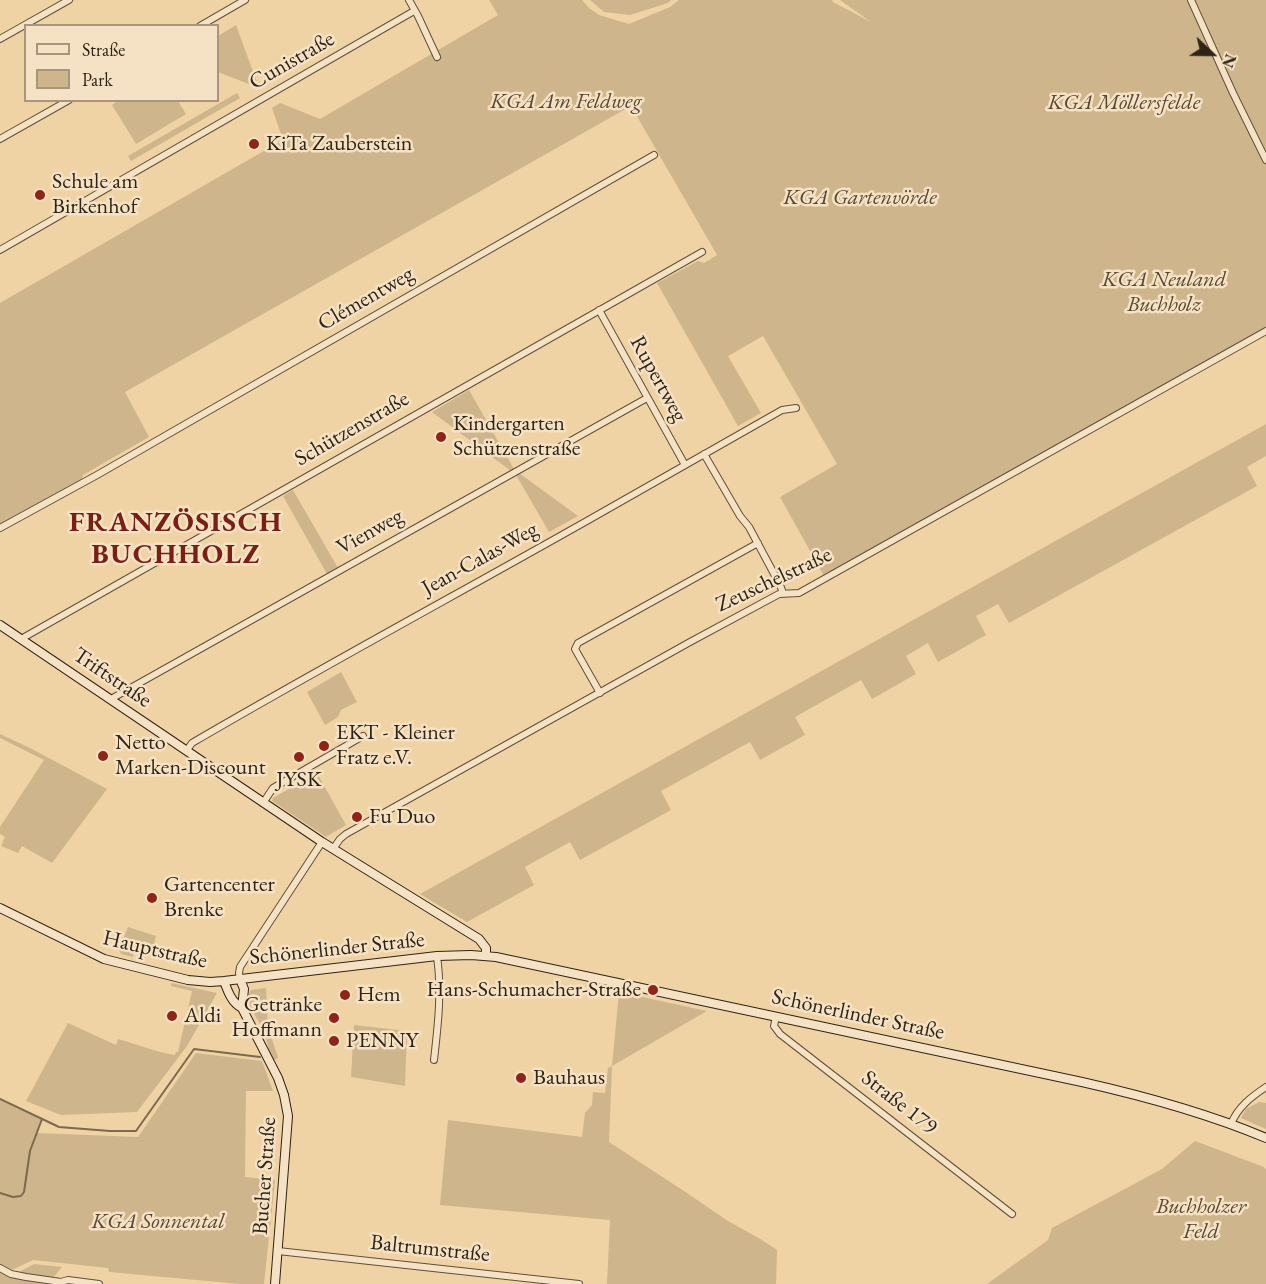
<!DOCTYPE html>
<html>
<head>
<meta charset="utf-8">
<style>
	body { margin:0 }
	#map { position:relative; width:1266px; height:1284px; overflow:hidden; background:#f0d3a4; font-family:"EB Garamond",serif }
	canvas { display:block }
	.legend { position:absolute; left:24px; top:24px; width:195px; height:78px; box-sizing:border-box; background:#f5e2c4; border:2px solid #a6967f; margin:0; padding:8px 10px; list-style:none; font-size:18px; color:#2f2417 }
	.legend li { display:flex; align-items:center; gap:12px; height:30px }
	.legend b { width:30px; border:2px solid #a6967f }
	.north { position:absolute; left:1182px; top:24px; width:60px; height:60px; -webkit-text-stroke:4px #f5e2c4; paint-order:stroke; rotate:112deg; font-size:16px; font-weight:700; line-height:24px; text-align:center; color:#2f2417 }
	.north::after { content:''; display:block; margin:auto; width:21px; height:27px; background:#2f2417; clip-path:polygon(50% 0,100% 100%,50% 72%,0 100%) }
</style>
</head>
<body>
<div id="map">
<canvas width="1266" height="1284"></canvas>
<ul class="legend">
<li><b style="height:8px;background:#f5e2c4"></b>Straße</li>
<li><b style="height:16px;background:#cfb58c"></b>Park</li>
</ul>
<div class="north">N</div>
</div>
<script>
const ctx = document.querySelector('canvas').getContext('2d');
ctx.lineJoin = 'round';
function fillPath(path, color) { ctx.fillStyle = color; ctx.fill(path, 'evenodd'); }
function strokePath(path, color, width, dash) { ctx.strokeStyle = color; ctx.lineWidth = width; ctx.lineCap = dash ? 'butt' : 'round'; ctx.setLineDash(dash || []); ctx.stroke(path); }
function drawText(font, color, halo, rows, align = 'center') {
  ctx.font = font + ' "EB Garamond",serif'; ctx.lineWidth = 5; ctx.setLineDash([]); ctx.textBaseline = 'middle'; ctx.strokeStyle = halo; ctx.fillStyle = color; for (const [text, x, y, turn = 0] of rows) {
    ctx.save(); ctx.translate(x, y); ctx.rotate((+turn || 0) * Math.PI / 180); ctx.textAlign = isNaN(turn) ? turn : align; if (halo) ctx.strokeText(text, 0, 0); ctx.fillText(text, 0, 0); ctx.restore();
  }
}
fillPath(new Path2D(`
	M489,0H582L589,8L599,15L629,24L670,7L679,0H832L833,2L871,22L840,0H1266V327L824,576L780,497L837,464L763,336L728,356L761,413L738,426L657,283L698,261L704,263L717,255L631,106L125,392L149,437L83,475L82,479L58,493L0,525V303L283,140L272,108L280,103L320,119L498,15Z
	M590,0H671L668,3L630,15L604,12Z
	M236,25L259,88L218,72V36Z
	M237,93L240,98L131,161L128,156Z
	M119,100L178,101L186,114L136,144L112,105Z
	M469,390L514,469L511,471L432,412Z
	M1266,424V456L1247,467L1257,486L1009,623L998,604L976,616L986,635L938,662L928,643L906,656L916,674L872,699L861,680L795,717L805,735L760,760L750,742L661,791L671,810L580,860L570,842L525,867L534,885L467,922L420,894Z
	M519,473L578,516L549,532L516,475Z
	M293,490L338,568L327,574L283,496Z
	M341,672L357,702L341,710L338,717L325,725L307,692Z
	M0,734L30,748L107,789L52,863L22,846L18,853L1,846L5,837L0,834V827L44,760L0,738Z
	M317,773L346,825L326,837L272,801L273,798Z
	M128,927L156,936L153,949L136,944L133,957L121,954L119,950Z
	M171,983L217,993L187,1046L137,1112L61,1115L26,1101L68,1023L116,1045L118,1039C137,1044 155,1052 175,1055L176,1052H178L192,991L171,986Z
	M266,988L268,1028L278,1057L277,1059L273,1060L269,1050L264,1031L248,1003L249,993L251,990Z
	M619,992L707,1011L612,1066L609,1142L687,1193L728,1221L762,1240L777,1250L776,1284H607L610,1220L440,1205L448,1120L582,1137L585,1113L592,1105L593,1092L605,1093L608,1068L612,1066Z
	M354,1025L407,1031L405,1086L351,1077Z
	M196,1053L262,1061L273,1091H246L245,1177L275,1180L264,1284H240L109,1272L108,1268L33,1260L12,1270L0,1264V1099L42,1119L37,1133L138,1137Z
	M1259,1102L1266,1103V1129L1241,1118L1246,1109Z
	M1195,1141L1264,1167L1266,1170V1284H987L1048,1240L1052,1228L1162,1169Z
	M34,1264L62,1267L48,1284H0V1269L13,1275Z`), '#cfb58c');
strokePath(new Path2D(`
	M0,1099L59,1127L110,1131H136L194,1049L260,1057
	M0,1193L13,1197L21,1196L24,1192L30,1151L42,1119`), '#7b6a4f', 2);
const minor = new Path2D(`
	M409,0L418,16L437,57
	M1191,0L1233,93L1266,160
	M200,26L245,0
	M0,39L69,0
	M0,139L69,100
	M0,250L414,11
	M599,310L685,465
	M704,454L740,516L749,527L780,585L783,593
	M0,528L97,475L654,155
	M21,639L702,252
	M600,693L575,649L578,643L758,543
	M111,699L647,398
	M187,750L192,743C322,667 454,596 585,522C651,485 716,447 782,410L796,408
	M263,803L273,788L363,736
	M333,849L340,839L346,834L690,642L779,594L799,593L1266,331
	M240,979L239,973L240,967L322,842
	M776,1016L774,1026L780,1034L1012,1214
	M434,1060C438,1025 442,991 437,956
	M1231,1124C1238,1107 1251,1097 1266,1087
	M278,1251L579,1284
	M0,1268L11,1274L26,1277L61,1282L68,1280L99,1284`);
const secondary = new Path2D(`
	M0,625L322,842L479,939L486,948V956
	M0,908L104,959L188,980L210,982L224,981L437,956L471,955L496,957L1082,1082C1144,1096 1207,1113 1266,1138
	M240,979L244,989L242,1008
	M224,981C228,992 232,1003 242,1008L278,1078L284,1095L288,1116L275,1284`);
strokePath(minor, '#5f503a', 8);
strokePath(secondary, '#2f2417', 10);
strokePath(minor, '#f5e2c4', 6);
strokePath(secondary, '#f5e2c4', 8);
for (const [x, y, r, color] of [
	[254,144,6,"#8f2418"],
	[40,195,6,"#8f2418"],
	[441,437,6,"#8f2418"],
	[324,746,6,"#8f2418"],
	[103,756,6,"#8f2418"],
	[299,757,6,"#8f2418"],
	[357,817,6,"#8f2418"],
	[152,898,6,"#8f2418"],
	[653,990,6,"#8f2418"],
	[345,995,6,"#8f2418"],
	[172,1016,6,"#8f2418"],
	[334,1018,6,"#8f2418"],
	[334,1041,6,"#8f2418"],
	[521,1078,6,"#8f2418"]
]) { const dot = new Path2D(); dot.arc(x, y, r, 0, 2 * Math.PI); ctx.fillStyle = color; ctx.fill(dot); strokePath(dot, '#f5e2c4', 2); }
drawText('22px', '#2f2417', '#f5e2c4', [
	["Cunistraße",292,61,-30],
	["Clémentweg",366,299,-30],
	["Rupertweg",658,379,61],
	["Schützenstraße",352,429,-30],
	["Vienweg",370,532,-29],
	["Jean-Calas-Weg",480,559,-29],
	["Zeuschelstraße",774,580,-25],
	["Triftstraße",112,678,34],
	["Schönerlinder Straße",337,949,-6],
	["Hauptstraße",155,950,13],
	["Schönerlinder Straße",858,1015,12],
	["Straße 179",899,1103,38],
	["Bucher Straße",265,1176,-86],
	["Baltrumstraße",430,1249,6]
]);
drawText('italic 22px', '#574834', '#f5e2c4', [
	["KGA Am Feldweg",566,102],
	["KGA Möllersfelde",1124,103],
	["KGA Gartenvörde",860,198],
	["KGA Neuland",1164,280],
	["Buchholz",1164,305],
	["Buchholzer",1201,1207],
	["Feld",1201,1232],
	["KGA Sonnental",158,1222]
]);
drawText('22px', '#2f2417', '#f5e2c4', [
	["KiTa Zauberstein",266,144],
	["Schule am",52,182],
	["Birkenhof",52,207],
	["Kindergarten",453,424],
	["Schützenstraße",453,449],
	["EKT - Kleiner",336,733],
	["Fratz e.V.",336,758],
	["Netto",115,743],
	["Marken-Discount",115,768],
	["JYSK",299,780,"center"],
	["Fu Duo",369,817],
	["Gartencenter",164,885],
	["Brenke",164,910],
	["Hans-Schumacher-Straße",641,990,"right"],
	["Hem",357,995],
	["Getränke",322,1005,"right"],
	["Hoffmann",322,1030,"right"],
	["Aldi",184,1016],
	["PENNY",346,1041],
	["Bauhaus",533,1078]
], 'left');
ctx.letterSpacing = '1.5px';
drawText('bold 28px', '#7a1f14', '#f5e2c4', [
	["FRANZÖSISCH",176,523],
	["BUCHHOLZ",176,555]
]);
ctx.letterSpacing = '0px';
</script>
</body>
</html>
